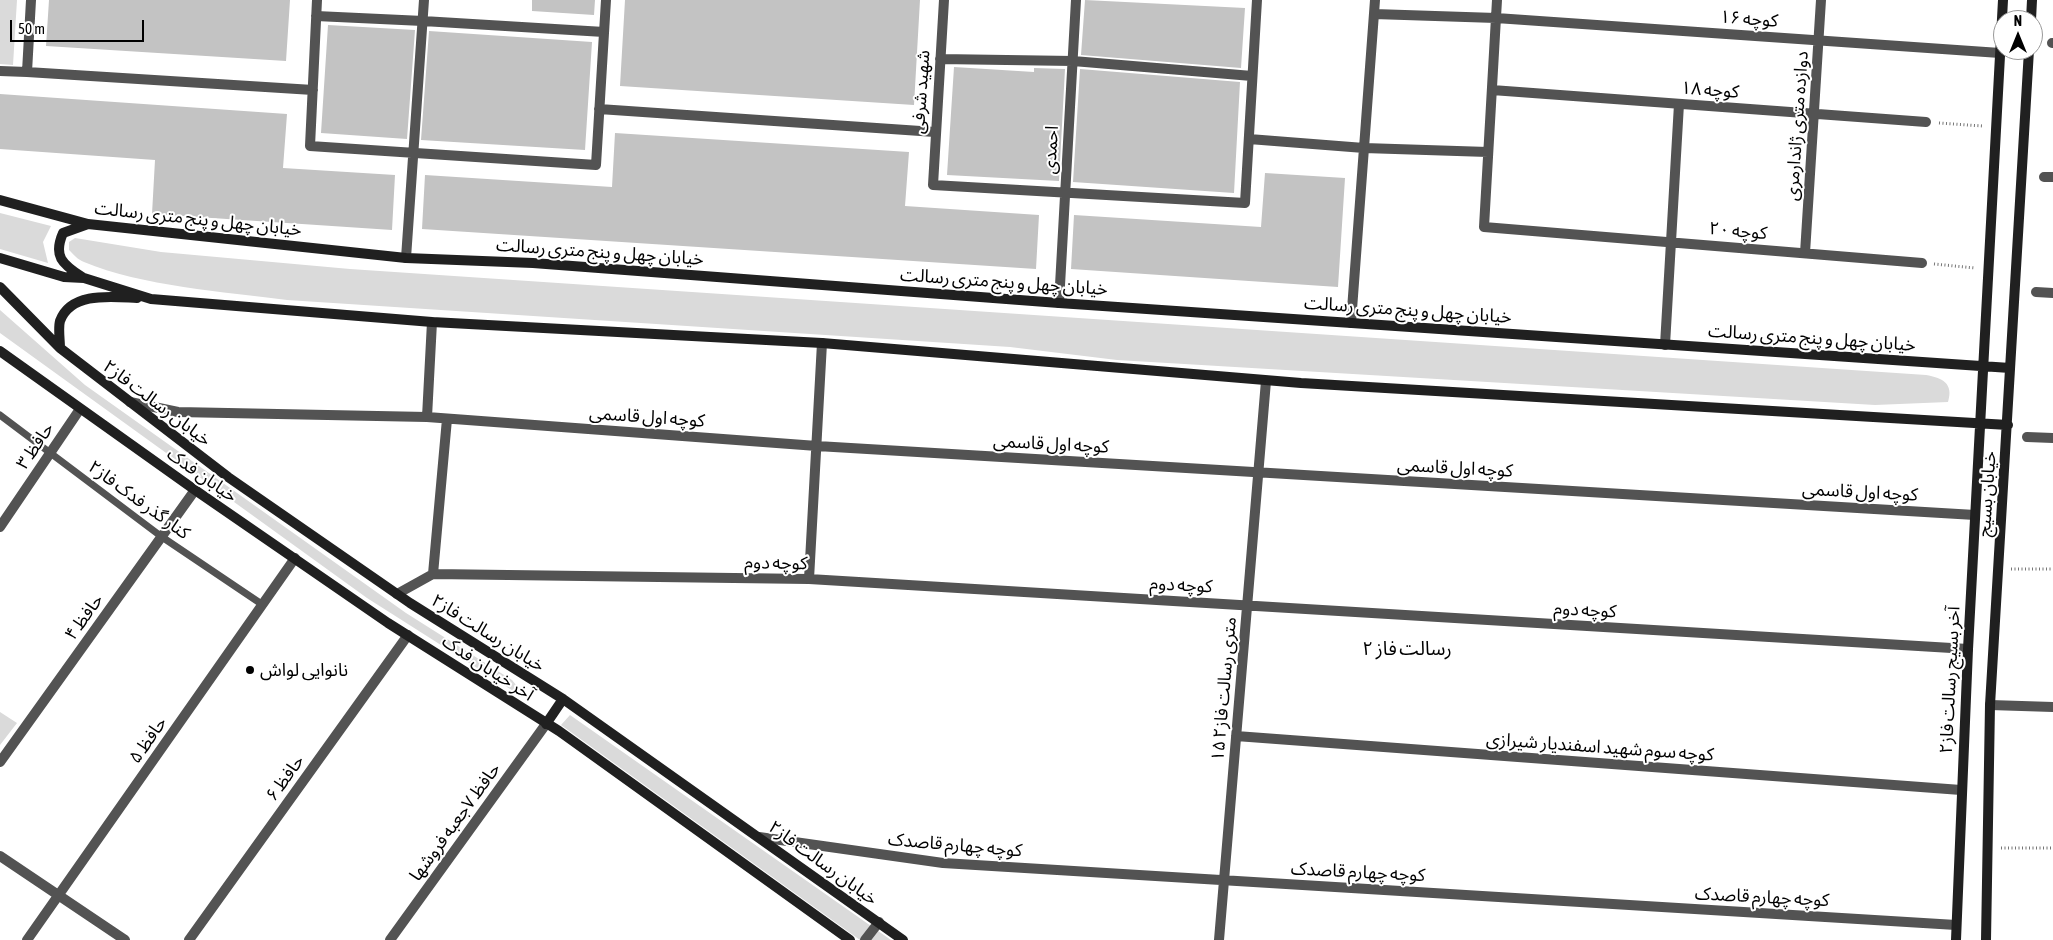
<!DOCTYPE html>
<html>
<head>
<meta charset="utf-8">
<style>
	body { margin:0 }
	#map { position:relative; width:2053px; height:940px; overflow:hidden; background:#fff; font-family:"Asap Condensed",sans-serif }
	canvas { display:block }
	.north { position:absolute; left:1993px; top:10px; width:50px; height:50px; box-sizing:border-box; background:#fff; border:1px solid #999; border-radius:50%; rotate:0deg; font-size:14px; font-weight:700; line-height:20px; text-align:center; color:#000 }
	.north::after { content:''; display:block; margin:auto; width:18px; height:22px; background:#000; clip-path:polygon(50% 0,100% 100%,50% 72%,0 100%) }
	.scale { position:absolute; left:10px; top:20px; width:134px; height:22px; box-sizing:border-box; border:2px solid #000; border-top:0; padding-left:6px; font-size:15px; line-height:18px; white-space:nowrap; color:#000; -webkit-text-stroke:4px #fff; paint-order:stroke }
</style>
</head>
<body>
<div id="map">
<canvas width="2053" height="940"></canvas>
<div class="north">N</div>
<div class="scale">50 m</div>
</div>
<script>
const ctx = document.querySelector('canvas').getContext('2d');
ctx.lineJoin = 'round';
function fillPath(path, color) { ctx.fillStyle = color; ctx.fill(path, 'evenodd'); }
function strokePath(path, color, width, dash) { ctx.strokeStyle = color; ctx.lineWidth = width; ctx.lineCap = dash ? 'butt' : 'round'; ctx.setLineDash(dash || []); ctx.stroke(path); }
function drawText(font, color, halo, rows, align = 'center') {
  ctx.font = font + ' "Asap Condensed","Noto Sans Arabic",sans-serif'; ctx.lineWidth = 4; ctx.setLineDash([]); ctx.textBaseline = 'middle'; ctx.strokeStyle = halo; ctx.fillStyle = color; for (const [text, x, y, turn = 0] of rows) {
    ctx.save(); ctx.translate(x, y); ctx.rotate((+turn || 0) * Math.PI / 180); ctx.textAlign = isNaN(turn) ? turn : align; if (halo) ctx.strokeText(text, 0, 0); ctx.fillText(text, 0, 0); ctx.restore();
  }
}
fillPath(new Path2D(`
	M0,0H17L13,65L0,64Z
	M0,213L51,226L43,242L48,263L0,249Z
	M75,238L161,252L350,269L1926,375C1942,378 1954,383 1948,402L1875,405L1117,360L1010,347L287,300C225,292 141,286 84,262C78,260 73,254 69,250V242Z
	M0,310L85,385L406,613L512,680L521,691L518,694L367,598L0,333Z
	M0,712L17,723L0,745Z
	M570,715L891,940H860L561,725Z`), '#dadada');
fillPath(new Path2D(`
	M49,0H290L286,61L46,46Z
	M532,0H595L594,15L532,11Z
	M625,0H920L914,105L620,86Z
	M1085,0L1245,8L1241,68L1081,55Z
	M328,25L415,30L407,139L321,133Z
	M429,31L592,42L585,150L421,140Z
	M954,67L1034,72V68L1065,69L1059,181L947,175Z
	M1080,69L1240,82L1234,193L1073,182Z
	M0,94L287,114L283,168L395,175L392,230L152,214L155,160L0,149Z
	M615,133L909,152L905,206L1039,215L1036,269L422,229L425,175L612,187Z
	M1265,173L1345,178L1338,287L1071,269L1074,215L1261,227Z`), '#c3c3c3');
strokePath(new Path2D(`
	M1939,123L1983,126
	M1934,264L1975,268
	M2011,569H2053
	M2001,848H2053`), '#757575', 3, [1, 2.5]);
strokePath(new Path2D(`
	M0,415L162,537L263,605`), '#535353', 7);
strokePath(new Path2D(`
	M317,0L310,146L596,165L606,0
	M944,0L933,185L1245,203L1257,0
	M1497,0L1484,227L1922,263
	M1374,14L1496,18L2000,53
	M316,16L423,21L604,32
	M2052,43H2053
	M940,59L1073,61L1252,76
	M0,71L27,72L31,0
	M27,72L313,90
	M1492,90L1926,122
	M599,109L935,132
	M1249,139L1364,148L1488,152
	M2044,177H2053
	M1805,253L1821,0
	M406,258L424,0
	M2036,292L2053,293
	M1059,303L1076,0
	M1351,323L1375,0
	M1665,345L1679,104
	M130,402L178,412L427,417L817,446L1975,515
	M427,417L432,322
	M2027,437L2053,438
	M0,527L80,409
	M433,574L447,419
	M809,579L822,343
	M397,594L433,574L809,579L1968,649
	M1990,705L2053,707
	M1236,736L1961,790
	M0,762L195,490
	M759,837L943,863L1956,925
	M0,856L125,940
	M27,940L295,558
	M189,940L408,635
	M390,940L546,724
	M1219,940L1266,381`), '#535353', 10);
strokePath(new Path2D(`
	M865,940L879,922`), '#535353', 10);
strokePath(new Path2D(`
	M2031,20L2032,0
	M0,200L88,224L406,258L533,263L1059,303L2010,368
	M0,258L64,277L84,278L151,299L432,322L822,343L1301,383L2008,425
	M82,277C62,264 53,256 63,233L88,224
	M0,287L60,348L228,477L410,603L563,699L903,940
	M60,348C60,340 58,328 60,321C71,291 113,297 137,298
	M0,351L195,490L388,623L559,731L850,940
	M546,724L563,699
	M1956,940L1968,649L2003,0
	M1986,940L1990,705L2029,50`), '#202020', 10);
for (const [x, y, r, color] of [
	[250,670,5,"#000"]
]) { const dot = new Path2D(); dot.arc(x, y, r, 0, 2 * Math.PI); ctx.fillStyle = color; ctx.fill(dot); strokePath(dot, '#fff', 2); }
drawText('18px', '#000', '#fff', [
	["۱۶ کوچه",1749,19,4],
	["۱۸ کوچه",1710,90,4],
	["شهید شرفی",921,92,-86],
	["دوازده متری ژاندارمری",1797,126,-86],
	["احمدی",1051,150,-87],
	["خیابان چهل و پنج متری رسالت",198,219,6],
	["۲۰ کوچه",1738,231,5],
	["خیابان چهل و پنج متری رسالت",600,252,4],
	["خیابان چهل و پنج متری رسالت",1004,282,4],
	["خیابان چهل و پنج متری رسالت",1408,310,4],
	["خیابان چهل و پنج متری رسالت",1812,338,4],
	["خیابان رسالت فاز۲",157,403,37],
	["کوچه اول قاسمی",647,417,4],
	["کوچه اول قاسمی",1051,444,3],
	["حافظ ۳",35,446,-56],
	["کوچه اول قاسمی",1455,468,3],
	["خیابان فدک",202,475,35],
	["کوچه اول قاسمی",1860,492,3],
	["خیابان بسیج",1987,494,-86],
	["کنار گذر فدک فاز۲",139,500,36],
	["کوچه دوم",776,563,1],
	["کوچه دوم",1181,585,3],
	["کوچه دوم",1585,610,3],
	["حافظ ۴",84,617,-54],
	["خیابان رسالت فاز۲",488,633,32],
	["آخر خیابان فدک",488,668,33],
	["آخر بسیج رسالت فاز۲",1950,680,-87],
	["۱۵ متری رسالت فاز۲",1224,689,-85],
	["حافظ ۵",148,740,-55],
	["کوچه سوم شهید اسفندیار شیرازی",1600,747,4],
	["حافظ ۶",285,778,-54],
	["حافظ ۷جعبه فروشها",455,822,-54],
	["کوچه چهارم قاصدک",955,845,5],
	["خیابان رسالت فاز۲",823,863,36],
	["کوچه چهارم قاصدک",1358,872,3],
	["کوچه چهارم قاصدک",1762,897,3]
]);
drawText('18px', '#000', '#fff', [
	["نانوایی لواش",260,670]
], 'left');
drawText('19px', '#000', '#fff', [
	["رسالت فاز ۲",1407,649]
]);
</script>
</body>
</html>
